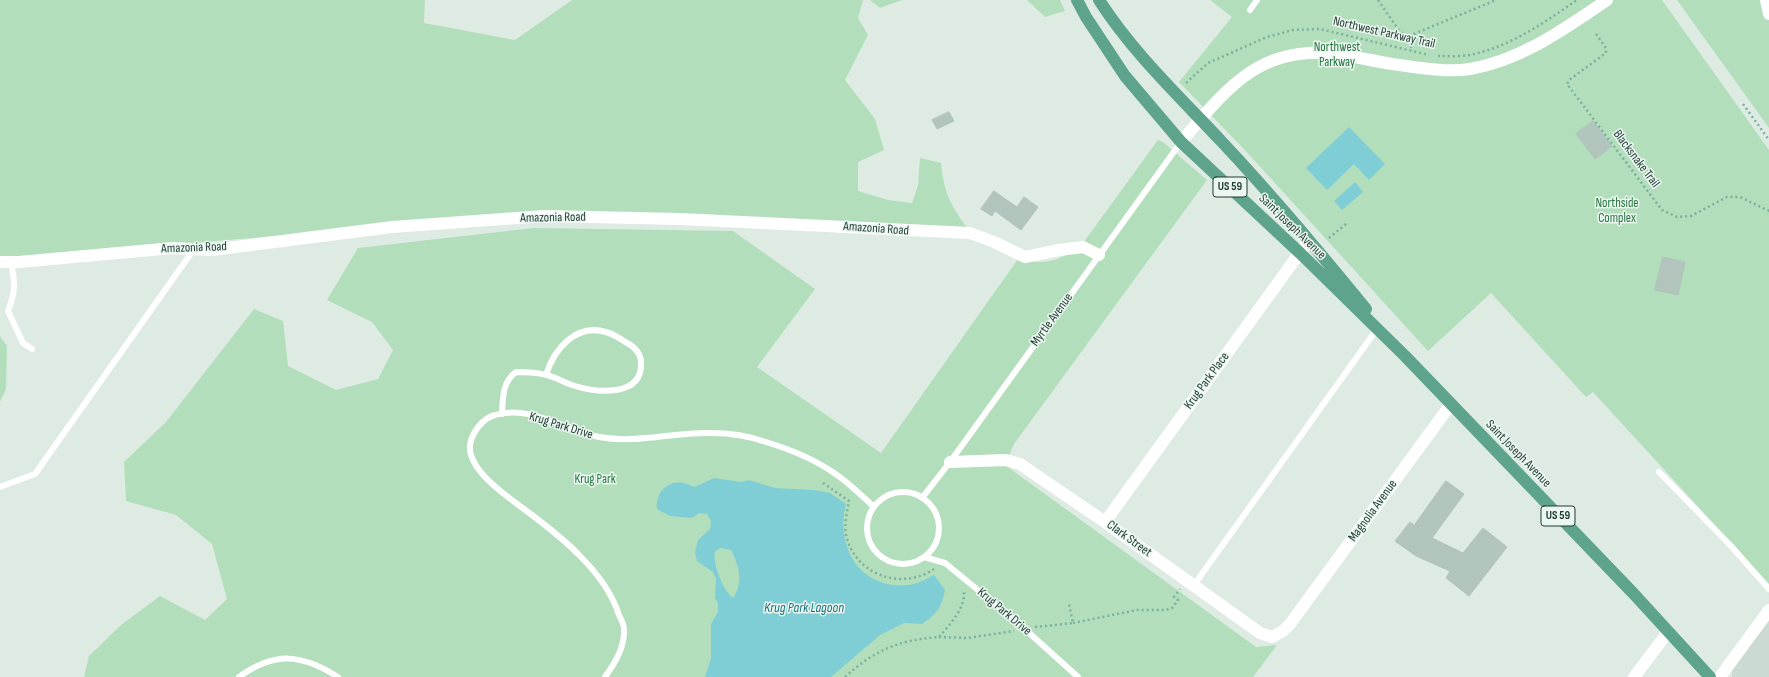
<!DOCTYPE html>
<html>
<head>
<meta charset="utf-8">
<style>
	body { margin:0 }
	canvas { display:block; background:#ddebe3 }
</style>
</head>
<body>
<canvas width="1769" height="677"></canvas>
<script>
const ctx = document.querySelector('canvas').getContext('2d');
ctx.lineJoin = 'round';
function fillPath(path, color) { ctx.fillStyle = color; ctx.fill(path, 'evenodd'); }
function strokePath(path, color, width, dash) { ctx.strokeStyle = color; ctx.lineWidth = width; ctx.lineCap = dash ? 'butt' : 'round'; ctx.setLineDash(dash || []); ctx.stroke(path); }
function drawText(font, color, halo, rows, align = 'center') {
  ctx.font = font + ' "Sofia Sans Condensed",sans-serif'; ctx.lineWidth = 3; ctx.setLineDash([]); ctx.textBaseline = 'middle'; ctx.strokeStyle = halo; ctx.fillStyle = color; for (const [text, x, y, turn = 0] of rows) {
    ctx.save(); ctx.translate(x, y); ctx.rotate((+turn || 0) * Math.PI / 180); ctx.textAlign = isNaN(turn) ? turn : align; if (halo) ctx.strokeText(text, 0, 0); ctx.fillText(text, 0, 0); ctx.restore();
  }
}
fillPath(new Path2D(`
	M1769,621V677H1732V669Z`), '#cbdad2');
fillPath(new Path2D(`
	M0,0H425L424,23L515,40L572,0H863L858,18L868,35L845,80L875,119L884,150L858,162V191L888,200L912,203L918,185L920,158L941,163C944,193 950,204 968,229L539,214L0,259Z
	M870,0H902L880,8Z
	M1027,0H1060L1065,11L1045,17Z
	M1210,0H1662L1769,150V584L1593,392L1586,397L1491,293L1428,351L1243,148L1179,82L1232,17Z
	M1677,0H1769V128Z
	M1158,140L1163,142L1207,180L1014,444L1005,465L1256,647L1277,645L1253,677H84L89,656L121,625L160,596L205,620L227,599L212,544L176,515L126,501L124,462L166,422L254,309L283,321L288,366L336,390L378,379L393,350L372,322L327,300L358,248L534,228L733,231L815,289L757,367L881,453L1018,259C1045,266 1062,261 1083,243Z
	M0,336L7,346L6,389L0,402Z`), '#b3debc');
fillPath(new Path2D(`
	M1349,127L1385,164L1369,180L1354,164L1327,190L1306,168Z
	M1355,182L1363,192L1342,210L1334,201Z
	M714,478L741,482L749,480L775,488L814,490L830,493L846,504C835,546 860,590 908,585C918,584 926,579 934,575L945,590C941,609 937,613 922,624L904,623L880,635L831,677H705L711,658V624L718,612V603L715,598L716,579L713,572L697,561L695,552L698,540L710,529L711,521L707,514L699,513L692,518L670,516L657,509C655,494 667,480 683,483C687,483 691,486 695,487ZM721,548L731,550C739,566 744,582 733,598C723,591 712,562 715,551Z`), '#7fced5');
const building = new Path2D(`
	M949,112L954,121L937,129L932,120Z
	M1593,121L1612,146L1595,159L1576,134Z
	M994,191L1017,207L1024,197L1038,207L1021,230L995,211L992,216L981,209Z
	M1663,257L1685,262L1678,295L1655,290Z
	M1446,481L1464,494L1432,538L1463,553L1483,528L1507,547L1469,596L1446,578L1450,571L1416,556L1395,541L1410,522L1414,525Z`);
fillPath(building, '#b2c5bc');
strokePath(building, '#afc4ba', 1);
strokePath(new Path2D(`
	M1378,0L1400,32L1409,36
	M1596,34L1606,48V53L1569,80L1567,84L1662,210L1677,217L1691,216L1727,197H1740L1769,211
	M1409,36L1496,0
	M1409,36L1412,51
	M1438,56C1449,56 1463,57 1474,54C1513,45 1545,22 1577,0
	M1186,83L1208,63L1267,37L1293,30L1320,29L1429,55
	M1743,104L1769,140
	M1329,238L1346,224
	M823,483L849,501C847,512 844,523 846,535C855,575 901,591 934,569
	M1073,623L1137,610H1166L1172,608L1178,600L1174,597L1180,589
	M1035,627L1073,623L1069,604
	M939,637L967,638L1014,631
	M845,677C875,650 898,640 939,637C950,624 966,608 964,590`), '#7bb19c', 2.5, [2, 3]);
strokePath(new Path2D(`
	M1250,10L1257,0
	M11,262C15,283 16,291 8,311L23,343L32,349
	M502,414C503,398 502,382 516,372C526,372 536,372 546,375C556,377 565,383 575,386C598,393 643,397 641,362C641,354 634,346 627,343C621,339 613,334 606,332C576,323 554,349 546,375
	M1659,472L1731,546L1769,589
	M0,487L35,474L194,249
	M867 528a36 36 0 1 1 72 0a36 36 0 1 1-72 0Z
	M922,498L950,462L1181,142
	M924,557L945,563L1017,622L1078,677
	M1194,585L1377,329
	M239,677C275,651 302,654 338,677
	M605,677C615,663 625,647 624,629C624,625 621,619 619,615C612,593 597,573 580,556C566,541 549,528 532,515C514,501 467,472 470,445C472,432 483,418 495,415C531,404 566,431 599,437C636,444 674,432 711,433C729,433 749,436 766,442C789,449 814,459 834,473C848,482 861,495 874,507`), '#fff', 6);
strokePath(new Path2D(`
	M1766,0L1769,14
	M0,262H19L173,248L212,250L392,227L545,216L680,219L970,233L994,242L1025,257L1059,250L1083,247L1099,255
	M950,462L1006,460L1020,464L1105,522L1260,633L1272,637L1283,631L1290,624L1451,404
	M1105,522L1309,240
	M1634,677L1668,632
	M1720,677L1769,610`), '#fff', 12);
strokePath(new Path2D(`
	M1181,142C1227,88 1260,44 1338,54C1356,57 1374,61 1392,64C1416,67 1446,73 1470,69C1522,60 1564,29 1607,0`), '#fff', 12);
strokePath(new Path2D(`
	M1077,0L1086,17L1125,76L1181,142L1300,253L1405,356L1633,593L1710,677
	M1099,0C1133,53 1179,96 1222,142C1272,195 1319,252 1366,309`), '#5ea48d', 12);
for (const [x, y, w] of [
	[1230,187,34],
	[1558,516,34]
]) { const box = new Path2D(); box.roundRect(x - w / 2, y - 10, w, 20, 3); ctx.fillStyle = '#edf7f2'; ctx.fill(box); strokePath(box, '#1e3b31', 1); }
drawText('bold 12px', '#1e3b31', null, [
	["US 59",1230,187],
	["US 59",1558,516]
]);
drawText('13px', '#1e3b31', '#edf7f2', [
	["Northwest Parkway Trail",1384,33,13],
	["Blacksnake Trail",1636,159,53],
	["Amazonia Road",553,218,-1],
	["Saint Joseph Avenue",1292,227,44],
	["Amazonia Road",876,229,4],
	["Amazonia Road",194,248,-2],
	["Myrtle Avenue",1052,320,-54],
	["Krug Park Place",1207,381,-54],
	["Krug Park Drive",561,426,17],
	["Saint Joseph Avenue",1518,454,46],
	["Magnolia Avenue",1373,511,-54],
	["Clark Street",1129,539,36],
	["Krug Park Drive",1004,612,40]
]);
drawText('13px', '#25753e', '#edf7f2', [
	["Northwest",1337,48],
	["Parkway",1337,63],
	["Northside",1617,204],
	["Complex",1617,219],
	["Krug Park",595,480]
]);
drawText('italic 14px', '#14717b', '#edf7f2', [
	["Krug Park Lagoon",804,608]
]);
</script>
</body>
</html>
